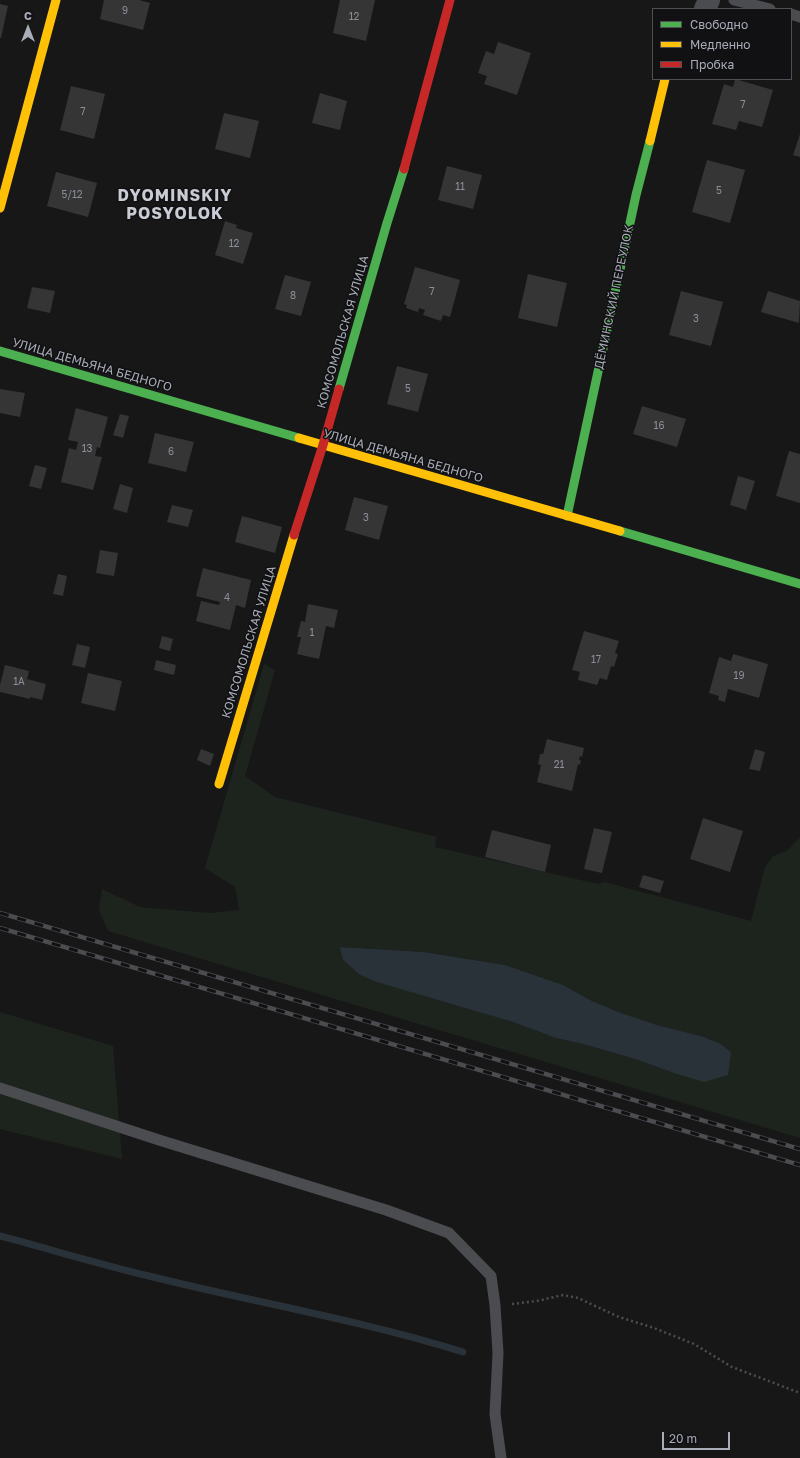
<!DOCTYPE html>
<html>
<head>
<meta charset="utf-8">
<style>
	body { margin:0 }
	#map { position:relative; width:800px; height:1458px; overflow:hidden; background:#171717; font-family:"Golos Text",sans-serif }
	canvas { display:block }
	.legend { position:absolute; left:652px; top:8px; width:140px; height:72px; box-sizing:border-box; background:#111113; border:1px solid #4d4f55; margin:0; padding:5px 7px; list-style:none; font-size:12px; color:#a8adb8 }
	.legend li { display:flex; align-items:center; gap:8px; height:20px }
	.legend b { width:20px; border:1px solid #4d4f55 }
	.north { position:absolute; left:8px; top:8px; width:40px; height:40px; -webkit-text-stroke:3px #111113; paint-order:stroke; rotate:0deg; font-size:11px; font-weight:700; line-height:16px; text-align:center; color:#a8adb8 }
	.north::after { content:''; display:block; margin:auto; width:14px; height:18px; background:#a8adb8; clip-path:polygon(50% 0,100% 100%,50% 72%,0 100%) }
	.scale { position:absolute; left:662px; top:1432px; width:68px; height:18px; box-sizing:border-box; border:2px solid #a8adb8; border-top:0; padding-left:5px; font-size:12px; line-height:14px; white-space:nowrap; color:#a8adb8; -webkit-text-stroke:3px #111113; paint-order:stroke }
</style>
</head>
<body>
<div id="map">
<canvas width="800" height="1458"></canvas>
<ul class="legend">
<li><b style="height:5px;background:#4caf50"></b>Свободно</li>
<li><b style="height:5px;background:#ffc107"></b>Медленно</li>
<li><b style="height:5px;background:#c62828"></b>Пробка</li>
</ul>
<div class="north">С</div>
<div class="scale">20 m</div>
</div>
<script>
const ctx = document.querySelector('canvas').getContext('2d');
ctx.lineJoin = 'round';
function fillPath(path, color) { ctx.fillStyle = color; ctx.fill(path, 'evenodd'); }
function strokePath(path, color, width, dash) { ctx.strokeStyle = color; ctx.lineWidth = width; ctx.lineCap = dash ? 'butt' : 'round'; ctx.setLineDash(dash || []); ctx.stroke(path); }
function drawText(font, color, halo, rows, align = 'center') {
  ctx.font = font + ' "Golos Text",sans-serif'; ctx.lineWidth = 3; ctx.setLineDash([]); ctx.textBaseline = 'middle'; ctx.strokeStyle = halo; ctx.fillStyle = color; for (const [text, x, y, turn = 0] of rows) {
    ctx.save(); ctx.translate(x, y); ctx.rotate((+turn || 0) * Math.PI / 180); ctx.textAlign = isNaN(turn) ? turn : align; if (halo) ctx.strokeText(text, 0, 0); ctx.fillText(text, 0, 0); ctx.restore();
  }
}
fillPath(new Path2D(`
	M264,664L275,670L245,776L275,797L437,837L435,847L598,884L605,882L751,921L765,867L773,856L787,851L800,837V1138L108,931L99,910L102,889L140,907L210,913L239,910L235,887L205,868ZM341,947L424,952L505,965L563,985L592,1001L621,1013L657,1025L701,1036L719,1043L674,1073L635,1059L583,1044L556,1038L513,1022L360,975L343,960Z
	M0,1012L113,1046L122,1159L0,1129Z`), '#1d241e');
fillPath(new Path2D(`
	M340,947L424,952L505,965L563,985L592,1001L621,1013L657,1025L701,1036L719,1043L731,1052L728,1075L704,1082L674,1073L635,1059L583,1044L556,1038L513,1022L377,982L360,975L343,960Z`), '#2a3239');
strokePath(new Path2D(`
	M0,1236C49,1249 99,1264 149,1276C253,1302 360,1320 463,1352`), '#2a3239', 7);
fillPath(new Path2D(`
	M104,0H139L150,3L143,30L100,19Z
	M340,0H375L366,41L333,33Z
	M0,4L8,6L1,38H0Z
	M498,42L531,53L517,95L484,84L487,76L478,73L486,51L494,54Z
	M735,79L773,90L762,127L739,121L736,130L712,124L724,84L733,87Z
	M71,86L105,94L94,139L60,130Z
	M320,93L347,101L340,130L312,123Z
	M224,113L259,121L250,158L215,149Z
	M800,134V157L793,155Z
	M707,160L745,170L730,223L692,212Z
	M447,166L482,175L473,209L438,200Z
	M56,172L97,183L88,217L47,206Z
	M225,221L237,225L236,228L253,233L243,264L215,255Z
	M415,267L460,280L450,317L443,315L441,321L423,315L425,310L419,308L418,312L406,308L407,305L404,304Z
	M528,274L567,283L557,327L518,318Z
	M285,275L311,282L301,316L275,309Z
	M32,287L55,291L50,313L27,308Z
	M681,291L723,302L711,346L669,335Z
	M768,291L800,301L799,323L761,312Z
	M397,366L428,374L418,412L387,404Z
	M0,389L25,393L20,417L0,413Z
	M642,406L686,419L677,447L633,434Z
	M76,408L108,417L100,448L97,447L95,456L102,457L93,490L61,482L69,448L76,450L78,442L68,440Z
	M120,414L129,416L123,438L113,435Z
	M155,433L194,442L186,472L148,463Z
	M789,451L800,454V503L776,496Z
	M35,465L47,468L41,489L29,486Z
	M738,476L755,481L746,510L730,505Z
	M120,484L133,488L127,513L113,509Z
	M354,497L388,506L379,540L345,530Z
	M172,505L193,510L188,527L167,522Z
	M242,516L282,527L275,553L235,542Z
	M100,550L118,553L114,576L96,573Z
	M203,568L251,580L245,608L236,605L230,630L196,621L201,601L219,605L220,602L196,596Z
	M58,574L67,576L63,596L53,594Z
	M308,604L338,610L334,628L326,626L319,659L297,654L301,637H297L301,621L305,622Z
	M584,631L619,641L615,653L618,654L614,667L611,666L607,680L600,678L597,685L578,680L580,672L572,670Z
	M162,636L173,639L170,651L159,648Z
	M77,644L90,647L85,668L72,665Z
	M733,654L768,664L759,698L728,689L725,702L718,700L719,696L709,693L719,657L731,661Z
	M156,660L176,665L174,675L154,670Z
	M5,665L29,671L27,679L46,684L42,700L30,697V699L0,692V685Z
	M88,673L122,681L115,711L81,703Z
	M547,739L584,748L582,757L580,756L579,760H581L580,765L578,764L572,791L537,782L541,765L538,764L540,754H543Z
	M201,749L214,754L210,766L197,760Z
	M755,749L765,752L760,771L749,769Z
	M703,818L743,831L730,872L690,859Z
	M594,828L612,832L602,873L584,869Z
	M492,830L551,845L545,872L485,857Z
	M643,875L664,881L660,893L639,887Z`), '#353536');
strokePath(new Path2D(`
	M512,1304L537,1301L563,1295L578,1298L619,1317L654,1328L694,1344L732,1367L800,1393`), '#4d4e52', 2.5, [2, 3]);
strokePath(new Path2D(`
	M734,0L770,9
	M791,14L800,17
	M0,1088L159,1140L386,1210L449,1233L491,1276L495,1305L498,1353L495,1414L501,1458`), '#4b4c50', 11);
strokePath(new Path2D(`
	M705,9L709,0`), '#4b4c50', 22);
strokePath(new Path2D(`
	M0,351L299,438
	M339,389L387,223L404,169
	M567,516L636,195L650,141
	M620,531L800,584`), '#4caf50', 9);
strokePath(new Path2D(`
	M650,141L665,79
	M0,208L56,0
	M299,438L620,531
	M219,784L294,535`), '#ffc107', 9);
strokePath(new Path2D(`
	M404,169L450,0
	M294,535L323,445L339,389`), '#c62828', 9);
const rail = new Path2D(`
	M0,913L800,1149
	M0,928L800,1165`);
strokePath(rail, '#4b4c4f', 4.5);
strokePath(rail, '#111113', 3, [9]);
drawText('10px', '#8b8f98', null, [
	["9",125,11],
	["12",354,17],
	["7",743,105],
	["7",83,112],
	["11",460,187],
	["5",719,191],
	["5/12",72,195],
	["12",234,244],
	["7",432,292],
	["8",293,296],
	["3",696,319],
	["5",408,389],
	["16",659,426],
	["13",87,449],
	["6",171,452],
	["3",366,518],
	["4",227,598],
	["1",312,633],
	["17",596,660],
	["19",739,676],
	["1А",19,682],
	["21",559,765]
]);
drawText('12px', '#a8adb8', '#111113', [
	["ДЁМИНСКИЙ ПЕРЕУЛОК",614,297,-78],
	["КОМСОМОЛЬСКАЯ УЛИЦА",343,332,-74],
	["УЛИЦА ДЕМЬЯНА БЕДНОГО",92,365,16],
	["УЛИЦА ДЕМЬЯНА БЕДНОГО",403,456,16],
	["КОМСОМОЛЬСКАЯ УЛИЦА",249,642,-73]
]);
ctx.letterSpacing = '1px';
drawText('bold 16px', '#c9ccd4', '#111113', [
	["DYOMINSKIY",175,196],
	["POSYOLOK",175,214]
]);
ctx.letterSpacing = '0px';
</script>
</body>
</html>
